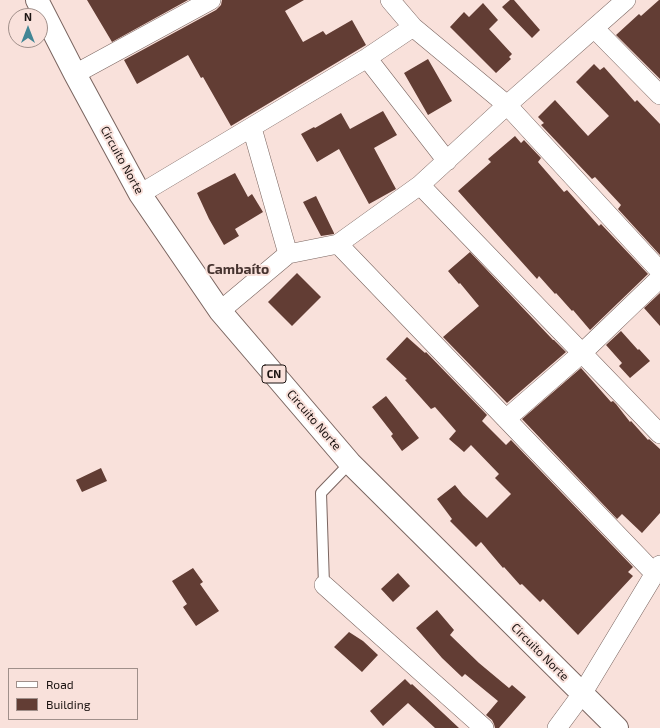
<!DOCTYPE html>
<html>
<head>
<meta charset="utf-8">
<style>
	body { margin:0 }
	#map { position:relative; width:660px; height:728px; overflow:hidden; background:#f9e1db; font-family:"Exo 2",sans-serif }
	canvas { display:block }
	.legend { position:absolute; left:8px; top:668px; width:130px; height:52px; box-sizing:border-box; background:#f9e1db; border:1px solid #a08f8a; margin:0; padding:5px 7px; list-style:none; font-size:12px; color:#1b1311 }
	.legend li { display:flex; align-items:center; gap:8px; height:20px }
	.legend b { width:20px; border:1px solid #a08f8a }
	.north { position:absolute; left:8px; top:8px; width:40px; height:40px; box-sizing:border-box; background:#f9e1db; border:1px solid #a08f8a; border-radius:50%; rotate:0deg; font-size:11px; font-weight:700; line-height:16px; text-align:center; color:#1b1311 }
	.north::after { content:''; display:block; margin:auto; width:14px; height:18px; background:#428695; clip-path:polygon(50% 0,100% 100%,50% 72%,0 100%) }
</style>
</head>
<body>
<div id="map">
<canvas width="660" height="728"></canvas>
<ul class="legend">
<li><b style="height:5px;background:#fff"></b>Road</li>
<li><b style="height:11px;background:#623d34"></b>Building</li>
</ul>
<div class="north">N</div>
</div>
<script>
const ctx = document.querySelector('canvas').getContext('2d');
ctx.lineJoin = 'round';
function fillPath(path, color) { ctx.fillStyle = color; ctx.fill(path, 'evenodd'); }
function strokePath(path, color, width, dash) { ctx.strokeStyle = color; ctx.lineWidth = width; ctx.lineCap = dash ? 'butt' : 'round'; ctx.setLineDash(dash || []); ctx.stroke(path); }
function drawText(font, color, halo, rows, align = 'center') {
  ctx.font = font + ' "Exo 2",sans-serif'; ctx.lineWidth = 4; ctx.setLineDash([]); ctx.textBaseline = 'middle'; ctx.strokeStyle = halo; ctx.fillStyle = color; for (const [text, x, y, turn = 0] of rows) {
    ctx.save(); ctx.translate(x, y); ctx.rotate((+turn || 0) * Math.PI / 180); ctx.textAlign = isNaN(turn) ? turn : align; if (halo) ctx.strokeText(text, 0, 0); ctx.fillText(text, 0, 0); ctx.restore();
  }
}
fillPath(new Path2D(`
	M87,0H188L112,42Z
	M222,0H304L285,11L303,42L323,31L326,35L352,20L366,45L231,126L203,77L201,78L188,55L137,84L124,60L216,10L221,5Z
	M510,0H514L540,30L532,38L502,7Z
	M659,0H660V79L616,35L639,14L641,16Z
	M483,3L498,20L489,29L512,54L509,57L511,59L496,73L450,27L464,12L469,17Z
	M428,59L452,101L428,115L404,73Z
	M594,64L600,70L604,67L635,102L637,100L660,124V255L618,209L621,205L595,177L592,179L541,125L544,123L538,117L555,100L588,136L609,116L576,82Z
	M383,111L397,135L374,148L396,189L369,204L339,149L317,162L301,134L314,127L315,128L341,113L350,129Z
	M515,136L521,143L524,140L541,158L538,162L564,192L567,190L599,226L601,224L648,274L590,330L573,310L572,311L556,293L555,294L539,276L537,279L458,191L491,162L488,159Z
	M235,173L248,197L252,194L263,212L235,229L239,236L224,245L209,219L197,193Z
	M316,196L334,233V234L321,236L303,202Z
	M470,252L553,340H554L566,352L507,403L443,337L479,306L460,283L459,284L448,271Z
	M297,273L321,297L292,326L268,302Z
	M660,293V326L644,308Z
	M621,331L638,350L639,349L650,361L630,378L619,366L622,363L606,345Z
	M407,337L425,353L426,352L487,415L482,421L506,445L511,440L633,567L628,572L633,576L578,635L543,599L540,602L522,584L520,585L504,567L503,568L481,542L476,547L450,521L452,519L437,499L455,485L463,495L487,518L511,494L495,478L499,474L471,445L464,452L449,439L456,431L435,407L431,409L405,380L407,379L386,359Z
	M581,368L611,402L613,401L616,404L630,422L631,421L648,440L649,439L660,449V513L642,533L622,514L617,519L522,419Z
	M386,396L419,438L402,451L391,436L393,434L372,407Z
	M101,468L107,481L82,492L76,480Z
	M193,568L203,582L200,584L219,611L196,626L183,607L187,604L172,581Z
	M398,573L410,586L393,602L381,589Z
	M437,610L454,630L450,635L479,663L509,688L512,685L526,697L499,728H495L494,724L492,720L486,715L498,701L465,674L462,677L442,658L416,628Z
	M349,632L363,641L378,655L362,672L334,647Z
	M405,679L411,685L412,684L459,728H435L408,703L383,726L370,711Z`), '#623d34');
const lane = new Path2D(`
	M324,585L321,493L350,463`);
const street = new Path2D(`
	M390,0L413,27L507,105L660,271
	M594,28L660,95
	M367,58L447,161
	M75,74L211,0
	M252,128L288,254
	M420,185L660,434
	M140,194L367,58L413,27
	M338,244L655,574
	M220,311L288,254L338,244L420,185L507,105L626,0
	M506,419L582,353L660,278
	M324,585L484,728
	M557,728L582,694L660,565`);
const primary = new Path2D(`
	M37,0L75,74L140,194L220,311L350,463L617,728`);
strokePath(lane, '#7a6560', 12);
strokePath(street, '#7a6560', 20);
strokePath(primary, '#7a6560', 24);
strokePath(lane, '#fff', 10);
strokePath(street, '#fff', 19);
strokePath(primary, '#fff', 22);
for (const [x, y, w] of [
	[274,374,24]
]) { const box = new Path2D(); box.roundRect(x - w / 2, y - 9, w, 18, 3); ctx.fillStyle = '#f9e1db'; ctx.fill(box); strokePath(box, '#1b1311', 1); }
drawText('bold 11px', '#1b1311', null, [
	["CN",274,374]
]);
drawText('12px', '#1b1311', '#f9e1db', [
	["Circuito Norte",122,160,61],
	["Circuito Norte",314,420,49],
	["Circuito Norte",540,652,45]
]);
drawText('bold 14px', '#473430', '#f9e1db', [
	["Cambaíto",238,269]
]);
</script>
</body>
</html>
